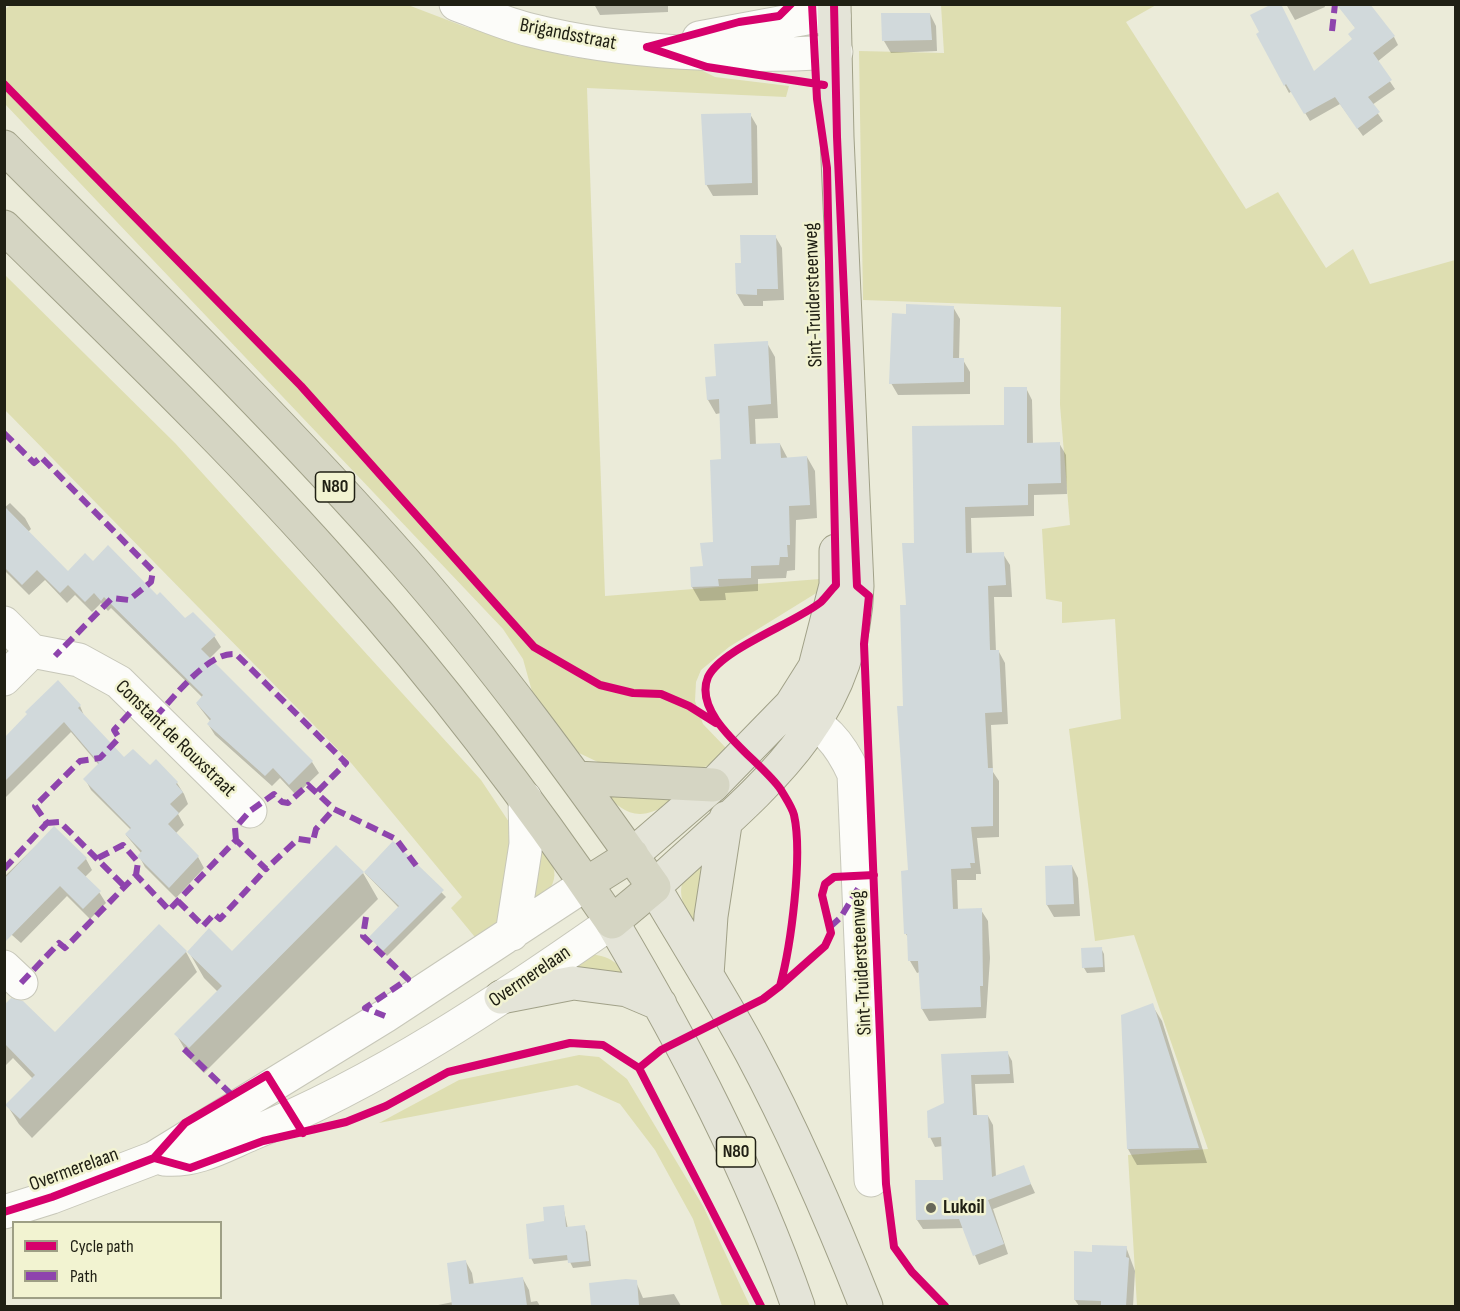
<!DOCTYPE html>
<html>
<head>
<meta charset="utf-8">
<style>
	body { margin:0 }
	#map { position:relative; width:1460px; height:1311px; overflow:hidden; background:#ebebd9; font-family:"Sofia Sans Condensed",sans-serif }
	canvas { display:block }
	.frame { position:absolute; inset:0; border:6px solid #202014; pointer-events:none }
	.legend { position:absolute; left:12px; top:1221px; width:210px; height:78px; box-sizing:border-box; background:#f2f3d1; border:2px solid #9e9f85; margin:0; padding:8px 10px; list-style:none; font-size:18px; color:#202014 }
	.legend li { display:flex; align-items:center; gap:12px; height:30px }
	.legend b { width:30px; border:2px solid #9e9f85 }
</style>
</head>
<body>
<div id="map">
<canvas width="1460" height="1311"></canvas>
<div class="frame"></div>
<ul class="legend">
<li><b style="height:8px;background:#d6006c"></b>Cycle path</li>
<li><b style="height:8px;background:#8e44ad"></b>Path</li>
</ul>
</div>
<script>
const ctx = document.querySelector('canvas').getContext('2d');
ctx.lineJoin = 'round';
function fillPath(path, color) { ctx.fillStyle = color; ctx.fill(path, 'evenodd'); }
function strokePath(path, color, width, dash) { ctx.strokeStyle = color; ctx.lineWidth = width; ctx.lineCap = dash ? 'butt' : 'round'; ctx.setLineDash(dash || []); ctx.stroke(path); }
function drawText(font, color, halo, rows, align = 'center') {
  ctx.font = font + ' "Sofia Sans Condensed",sans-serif'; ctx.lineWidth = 5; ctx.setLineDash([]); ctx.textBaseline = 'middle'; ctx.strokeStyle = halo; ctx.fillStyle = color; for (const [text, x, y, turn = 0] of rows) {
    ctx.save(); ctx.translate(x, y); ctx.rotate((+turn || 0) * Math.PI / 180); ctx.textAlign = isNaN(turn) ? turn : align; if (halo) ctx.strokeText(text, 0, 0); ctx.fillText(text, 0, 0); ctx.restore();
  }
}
fillPath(new Path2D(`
	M12,4L408,5L463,26L571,57L643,65L687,63L715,77L789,86L786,97L587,88L605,596L820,579L818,592L729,647L701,670L696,682L695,701L703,724L726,748L711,764L696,771L600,763L579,753L533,695L523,659L503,629L5,104L4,10Z
	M941,5H1156L1126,22L1246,209L1278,192L1326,268L1353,249L1370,284L1455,260V1306H1137L1128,1155L1208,1149L1134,935L1095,941L1069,729L1121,719L1115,619L1062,623V602L1046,599L1042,529L1070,525L1060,405L1061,307L863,300L859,51L944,53Z
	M4,274L175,443L481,780L511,825L501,930L479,942L451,908L462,897L352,764L5,410Z
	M603,792L672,796C669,804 663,808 654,811C632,820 618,807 603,792Z
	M712,844L698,922H693C668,884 687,872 712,844Z
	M541,847C568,877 550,892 526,914Z
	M583,954C607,954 618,961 631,981L563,972Z
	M579,1055L599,1057L627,1079L703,1206L750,1306H722L693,1219L655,1150L620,1104L577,1085L379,1123L459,1080Z`), '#dedeb1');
fillPath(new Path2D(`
	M594,4H668V12L600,15Z
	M1286,4H1324L1325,7L1295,20Z
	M1343,11L1394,37L1398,45L1377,62L1395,89L1372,105L1383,121L1363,136L1340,104L1310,121L1292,91L1289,93L1258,35L1314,73L1353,40L1356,29Z
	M930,14L936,26L937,51L891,53L884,41Z
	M750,114L757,126L758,195L713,196L706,184Z
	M775,236L782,248L784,300L763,301V306H744L737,294L743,264Z
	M953,307L960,319L959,360H963L970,372V394L898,395L891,383L907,315Z
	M767,343L775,357L778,418L755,419L756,446L780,444L788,459L807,457L815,471L817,518L796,520L795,570L787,571L786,578L758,579V591L725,593L726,600L700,601L692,587L691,568H704L714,544L722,460L721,413L716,414L708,400L718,377Z
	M1026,388L1032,400L1033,444L1059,443L1066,455L1067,494L1034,495V516L971,518L972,555L1003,554L1010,565L1012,597H994L996,652H999L1005,663L1008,724L991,725L993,772L999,781V837L977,838L981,874H976V880H957L958,911L981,910L988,921L990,958L986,1018L929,1021L922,1009L920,972L917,973L910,961L909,939L906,934L909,872L899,707H904L908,606L916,544L1005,426Z
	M10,503L25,518L31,529L28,532L68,573L93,563L157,597L185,620L214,636L221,647L209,659L312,762L319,773L296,795L280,778L272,786L215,735L208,724L211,722L197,704L203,698L111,608L108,611L101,603L92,612L75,595L67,603L45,580L29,595L4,570V508Z
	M80,706L85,718L124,759L150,767L177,783L184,794L188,804L178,814L184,825L175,834L198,857L204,868L176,898L145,867L139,856L141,853L126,835L131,830L91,790L85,779L99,765L71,732L4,799V740Z
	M54,828L86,859L92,870L85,877L99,892L106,903L90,919L67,896L21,943L4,928V873L6,875Z
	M394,844L446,897L387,956L370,937L399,908L365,873Z
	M1072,866L1078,878L1080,916L1054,917L1047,905L1046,867Z
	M363,873L378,899L204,1073L191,1060L176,1034L218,992L204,978L189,952L232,953Z
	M159,926L186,952L197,972L32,1138L19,1124L7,1105L33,1079L13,1058L4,1067V1006L55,1034Z
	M1101,948L1104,954L1105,972L1087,973L1084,968L1083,949Z
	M1152,1005L1162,1021L1207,1163L1137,1165L1128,1149Z
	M1007,1052L1012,1061L1014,1083L975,1084L977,1116H988L993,1125L996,1177L1023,1167L1035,1193L993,1209L1008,1254L979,1265L964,1228L923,1229L917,1220V1181H944L943,1146L935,1147L930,1137L945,1104L942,1055Z
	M563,1206L568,1229L584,1227L587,1232L591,1266L573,1268L569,1260L534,1264L531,1258Z
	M1126,1247L1135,1271L1133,1306H1079L1075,1300L1093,1253Z
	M466,1262L472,1273L474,1285L523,1279L529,1290L531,1302L537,1301L540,1306H433L453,1302Z
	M636,1282L643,1298L674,1294L681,1306H592L590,1284Z`), '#0003');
fillPath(new Path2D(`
	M1272,4H1281L1314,71L1352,39L1348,34L1355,28L1336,4H1370L1395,36L1373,53L1392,80L1368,97L1380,112L1357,129L1335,97L1304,114L1286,84L1284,86L1256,34L1259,32L1250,15Z
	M881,13H930L932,40L882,41Z
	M751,113L752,183L705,185L701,114Z
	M740,235H776L778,289H757V295L736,294L735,263H741Z
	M906,304L954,306L953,358H964V382L889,384L892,313L906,314Z
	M768,341L771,404L748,406L750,444L780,443L781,458L807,456L810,505L789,506L790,545H787L788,557H780L779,565L751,566V578L718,579L719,586L691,587L690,567L703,566L700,543L713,542L710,460L721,459L719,399L707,400L705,377L716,376L714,344Z
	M1004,387H1027V443L1060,442L1061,483L1028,484V505L965,507L966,553L1004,552L1006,585L988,586L990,650H999L1002,712L985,713L988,768H993V826L971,827L975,863H970L971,868L951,869L953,909L982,908L983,986H980L981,1007L921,1009L918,961H908L907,934H904L901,871L908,870L897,706H903L900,605H906L902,543H914L912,426L1004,425Z
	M4,506L68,571L85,553L93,561L108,545L157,595L160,592L185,618L193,612L216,635L201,649L313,761L289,785L273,768L265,776L207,724L211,719L196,703L203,695L104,597L101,601L94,593L85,602L68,585L60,593L37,570L22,585L4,567Z
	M58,680L81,705L78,708L124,757L133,749L150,765L156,759L178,782L176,784L183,792L170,804L179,813L168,824L199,856L169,888L137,856L142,851L125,834L131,828L83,779L99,763L64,722L4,782V738L27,714L25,712Z
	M54,826L87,858L77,868L101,891L83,909L60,886L4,943V879Z
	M393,841L444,890L383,951L369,937L399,906L364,872Z
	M336,845L364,872L189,1048L174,1034L222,986L187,952L209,928L232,951Z
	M1072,865L1074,904L1046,905L1045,866Z
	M159,924L187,951L20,1119L5,1105L35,1075L4,1043V1005L11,998L23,1001L55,1032Z
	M1102,947L1103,967L1082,968L1081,948Z
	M1153,1003L1173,1066L1199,1148L1127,1149L1121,1015Z
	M1008,1051L1010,1074L971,1075L973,1115H988L992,1177L1024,1165L1031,1184L988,1200L1004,1244L973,1256L959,1219L916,1220L915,1180H943L941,1137L928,1138L927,1111L944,1103L941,1054Z
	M564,1205L566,1227L585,1225L589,1261L568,1263L567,1255L529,1259L526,1224L544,1221L543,1207Z
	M1092,1245L1127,1246L1126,1257L1129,1258L1126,1306H1101V1301L1074,1300V1251L1092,1252Z
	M466,1260L469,1284L523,1277L527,1306H452L447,1263Z
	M626,1279L637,1280L639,1306H591L589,1283Z`), '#d1d9db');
const minor = new Path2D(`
	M456,4C480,13 505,24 530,30C625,54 738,58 836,52
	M699,38L812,17L834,16
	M4,623L32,651L79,660L119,682L250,811
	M4,679L32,651
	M792,707C824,729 837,737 854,774L871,1180
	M512,934L526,844L525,798
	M4,967L21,983
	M164,1159C196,1162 223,1146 251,1134C380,1081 498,1002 612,922
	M4,1212L52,1197L154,1158L385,1016L586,884`);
const major = new Path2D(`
	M834,4L837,137L857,586C853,728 748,798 654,887C686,942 721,996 751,1052C795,1134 832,1220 866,1306
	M632,855L713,785L791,705L815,667L836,585V551
	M612,922C685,1045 751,1171 798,1306
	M707,975L711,916L726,818
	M501,997L573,983L627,990L660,1004`);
const highway = new Path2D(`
	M4,147C140,283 277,417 404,561C494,664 575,775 654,887L612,922C530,801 442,685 345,576C238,454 120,341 4,227
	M576,778L713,785
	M586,884L632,855`);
strokePath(minor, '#c7c7b9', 35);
strokePath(major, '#a1a188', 35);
strokePath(highway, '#a1a188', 35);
strokePath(minor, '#fcfcf9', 33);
strokePath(major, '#e4e4d8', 33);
strokePath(highway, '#d5d5c3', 33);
strokePath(new Path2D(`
	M1332,31L1335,4
	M4,433L34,463L41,457L153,571L151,582L129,600L112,598L55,656
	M155,717C174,698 208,651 236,654L346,763L316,793
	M47,823L60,822L125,887
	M236,840L235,828L250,811L274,794L282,802L288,803L308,785L334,809L396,839L418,868
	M98,858L123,845L138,862L136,875
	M4,869L47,823L35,806L80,761L100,758L119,738L114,730L140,702
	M178,901L203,926L214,914L220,919L266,869
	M366,917L363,936L408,979L365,1008L385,1016
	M830,927L841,917L859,887
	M21,983L59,943L65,948L136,875L169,910L236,840L266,869L298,839L313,841L316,829L334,809
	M184,1049L232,1095`), '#8e44ad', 6, [12, 6]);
strokePath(new Path2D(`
	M834,4L837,137L857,586L869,596L864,644L886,1184L894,1247L912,1272L945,1306
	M647,47L707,67L824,85
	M647,47L739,22L779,16L791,4
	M4,84L301,386L534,647L600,685L633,693L661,694L689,706L716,723
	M780,986C791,946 803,855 794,815C792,807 785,797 781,790C762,761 691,718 708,677C721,649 795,623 821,602C826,597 831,590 836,585L827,168L817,99L812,4
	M639,1068L661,1050L763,999L780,986L825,946L831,933L822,895L825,884L834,877L874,875
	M154,1158L190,1168L263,1141L346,1122L386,1106L448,1072L570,1043L603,1045L639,1068L761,1306
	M4,1212L52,1197L154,1158L185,1123L267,1075L303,1133`), '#d6006c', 8);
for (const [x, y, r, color] of [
	[931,1208,6,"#676759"]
]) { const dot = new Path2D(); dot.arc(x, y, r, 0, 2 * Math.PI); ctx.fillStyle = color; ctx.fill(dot); strokePath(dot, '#f2f3d1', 2); }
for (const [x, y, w] of [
	[335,487,39],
	[736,1152,39]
]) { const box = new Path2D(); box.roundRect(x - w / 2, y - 15, w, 30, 4.5); ctx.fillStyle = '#f2f3d1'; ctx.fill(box); strokePath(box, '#202014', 1.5); }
drawText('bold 18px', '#202014', null, [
	["N80",335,487],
	["N80",736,1152]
]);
drawText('20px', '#202014', '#f2f3d1', [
	["Brigandsstraat",568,35,11],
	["Sint-Truidersteenweg",814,295,-92],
	["Constant de Rouxstraat",175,739,44],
	["Sint-Truidersteenweg",862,963,-93],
	["Overmerelaan",530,977,-34],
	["Overmerelaan",74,1170,-20]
]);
drawText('bold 20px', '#202014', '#f2f3d1', [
	["Lukoil",943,1208]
], 'left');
</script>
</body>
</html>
